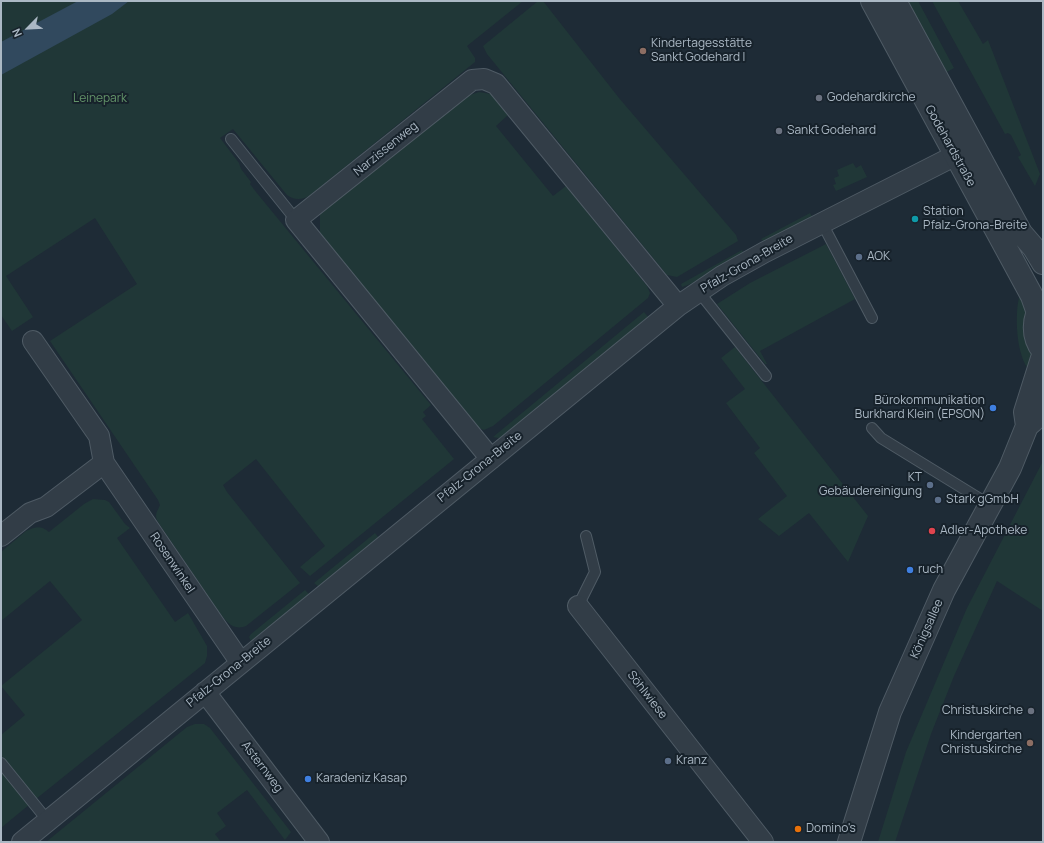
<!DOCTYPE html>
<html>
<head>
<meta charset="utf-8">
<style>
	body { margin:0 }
	#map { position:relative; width:1044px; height:843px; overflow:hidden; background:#1e2b36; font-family:Manrope,sans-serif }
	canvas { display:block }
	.frame { position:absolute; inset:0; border:2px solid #abb8c4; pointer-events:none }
	.north { position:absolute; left:8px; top:8px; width:40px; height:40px; -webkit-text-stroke:3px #17222b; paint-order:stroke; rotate:246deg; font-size:11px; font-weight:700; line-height:16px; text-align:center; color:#abb8c4 }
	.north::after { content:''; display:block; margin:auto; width:14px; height:18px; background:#abb8c4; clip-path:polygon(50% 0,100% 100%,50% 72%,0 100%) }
</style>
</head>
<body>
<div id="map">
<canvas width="1044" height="843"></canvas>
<div class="frame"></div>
<div class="north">N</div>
</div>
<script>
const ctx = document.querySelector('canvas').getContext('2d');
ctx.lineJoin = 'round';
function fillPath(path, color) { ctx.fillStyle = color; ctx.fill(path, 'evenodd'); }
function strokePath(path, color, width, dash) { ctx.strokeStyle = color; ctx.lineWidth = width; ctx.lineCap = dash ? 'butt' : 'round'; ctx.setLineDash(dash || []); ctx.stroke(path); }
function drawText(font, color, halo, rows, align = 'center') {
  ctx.font = font + ' Manrope,sans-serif'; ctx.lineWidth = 4; ctx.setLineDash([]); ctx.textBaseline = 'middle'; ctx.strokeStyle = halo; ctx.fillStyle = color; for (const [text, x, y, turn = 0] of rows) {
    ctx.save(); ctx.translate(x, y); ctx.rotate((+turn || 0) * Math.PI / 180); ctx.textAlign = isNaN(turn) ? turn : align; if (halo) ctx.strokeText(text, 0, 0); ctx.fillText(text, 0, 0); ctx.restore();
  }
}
fillPath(new Path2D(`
	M1,1H523L467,46L475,58V62L309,196C301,200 294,200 287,195L233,129L220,138L239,163L241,169L251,182L250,184L256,192L431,405L423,412L426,416L422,419L454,459L310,576L300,567L325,546L256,459L223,485L227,492L300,583L246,626C233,631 227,622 219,612L158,522C154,515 157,512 160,505L158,500L50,341L137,284L95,218L6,276L33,317L12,331L1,315Z
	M538,1H543L619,98L736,235L738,241L677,277L667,275L487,54L483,46Z
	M906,1H918L954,68L945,73Z
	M932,1H958L983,44L988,40L1040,174L1035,186L1018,157L1021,155L1011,135L1008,133L1005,134Z
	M479,92L491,94L508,115L496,126L553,196L566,186L647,286L650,293L648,298L493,426L484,430L479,428L474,424L320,233V214L458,104L470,95Z
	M853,163L856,168L861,165L867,177L836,191L833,185L836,184L834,178L839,176L837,170Z
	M810,213L813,218L765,243L761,239Z
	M826,244L855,299L760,351L767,364H765L717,304L750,283Z
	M742,250L744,254L704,279L682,287L681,284Z
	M1020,294L1029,307L1032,354L1030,371C1016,357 1014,312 1020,294Z
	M644,312L649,318L504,437L498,438L493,437Z
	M735,347L868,516L848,562L809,513L779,536L758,519L787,496L754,453L760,448L726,403L745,389L721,358Z
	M1043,461V611L997,581L954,676L931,734L895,842H878L906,752L967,608Z
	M93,499L105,500L109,502L125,524L130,528L117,538L175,622L188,613L207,646V656L205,663L36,799L1,755V735L25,715L1,686L82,620L50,581L1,621V552L26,531C36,527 40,525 49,532L84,504Z
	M375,533L379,538L319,587L314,583Z
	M305,590L310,595L254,640L251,641L249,637L251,634Z
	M195,724H204L210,728L291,832L285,840L247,790L217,813L226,826L215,834L221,842H46L187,727Z
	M1,768L30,804L1,828Z`), '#203737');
fillPath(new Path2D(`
	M78,1H129L112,14L1,75V42Z`), '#31495e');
const service = new Path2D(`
	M231,139L296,220
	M822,223L872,318
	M699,292L766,376
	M872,428L881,438L990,505
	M578,606L595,572L586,536
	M1,763L48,821`);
const minor = new Path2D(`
	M33,341L99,436L104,463L241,663
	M491,459L296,220L472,80L484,79L496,84L678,306
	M1,536L30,513L46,507L104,463
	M578,606L763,842
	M205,692L319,842
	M22,842L678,306L722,276L765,252L970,148`);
const tertiary = new Path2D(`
	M872,1L1032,296L1038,313
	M895,1L1021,233L1034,248L1043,263
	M1043,304C1032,318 1032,337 1043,351
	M1027,426L1025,412L1043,355
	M849,842L890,712L944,590L1010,468L1027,426L1035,419L1043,406`);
strokePath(service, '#4f5b65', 12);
strokePath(minor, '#4f5b65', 22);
strokePath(tertiary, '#4f5b65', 24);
strokePath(service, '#323d47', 10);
strokePath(minor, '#323d47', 20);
strokePath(tertiary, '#323d47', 22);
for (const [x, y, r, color] of [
	[643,51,4,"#8d6e63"],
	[819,98,4,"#6b7280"],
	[779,131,4,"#6b7280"],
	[915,219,4,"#0f9aa8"],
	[859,257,4,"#5c6f8a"],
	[993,408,4,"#3f7fe0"],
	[930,485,4,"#5c6f8a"],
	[938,500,4,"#5c6f8a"],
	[932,531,4,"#e0444e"],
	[910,570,4,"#3f7fe0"],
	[1031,711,4,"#6b7280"],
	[1030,743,4,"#8d6e63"],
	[668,761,4,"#5c6f8a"],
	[308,779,4,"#3f7fe0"],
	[798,829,4,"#e8710a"]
]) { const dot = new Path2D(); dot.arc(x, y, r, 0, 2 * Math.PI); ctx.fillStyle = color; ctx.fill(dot); strokePath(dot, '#17222b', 1.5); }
drawText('12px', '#abb8c4', '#17222b', [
	["Kindertagesstätte",651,44],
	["Sankt Godehard I",651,58],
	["Godehardkirche",827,98],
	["Sankt Godehard",787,131],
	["Station",923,212],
	["Pfalz-Grona-Breite",923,226],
	["AOK",867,257],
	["Bürokommunikation",985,401,"right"],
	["Burkhard Klein (EPSON)",985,415,"right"],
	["KT",922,478,"right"],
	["Gebäudereinigung",922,492,"right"],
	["Stark gGmbH",946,500],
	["Adler-Apotheke",940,531],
	["ruch",918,570],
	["Christuskirche",1023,711,"right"],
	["Kindergarten",1022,736,"right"],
	["Christuskirche",1022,750,"right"],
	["Kranz",676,761],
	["Karadeniz Kasap",316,779],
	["Domino's",806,829]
], 'left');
drawText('12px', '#639469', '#17222b', [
	["Leinepark",100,99]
]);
drawText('12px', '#abb8c4', '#17222b', [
	["Godehardstraße",950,146,61],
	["Narzissenweg",386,149,-39],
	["Pfalz-Grona-Breite",747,264,-30],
	["Pfalz-Grona-Breite",480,467,-39],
	["Rosenwinkel",172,563,56],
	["Königsallee",927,629,-66],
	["Pfalz-Grona-Breite",229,672,-39],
	["Söhlwiese",647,695,52],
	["Asternweg",262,767,53]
]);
</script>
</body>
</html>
